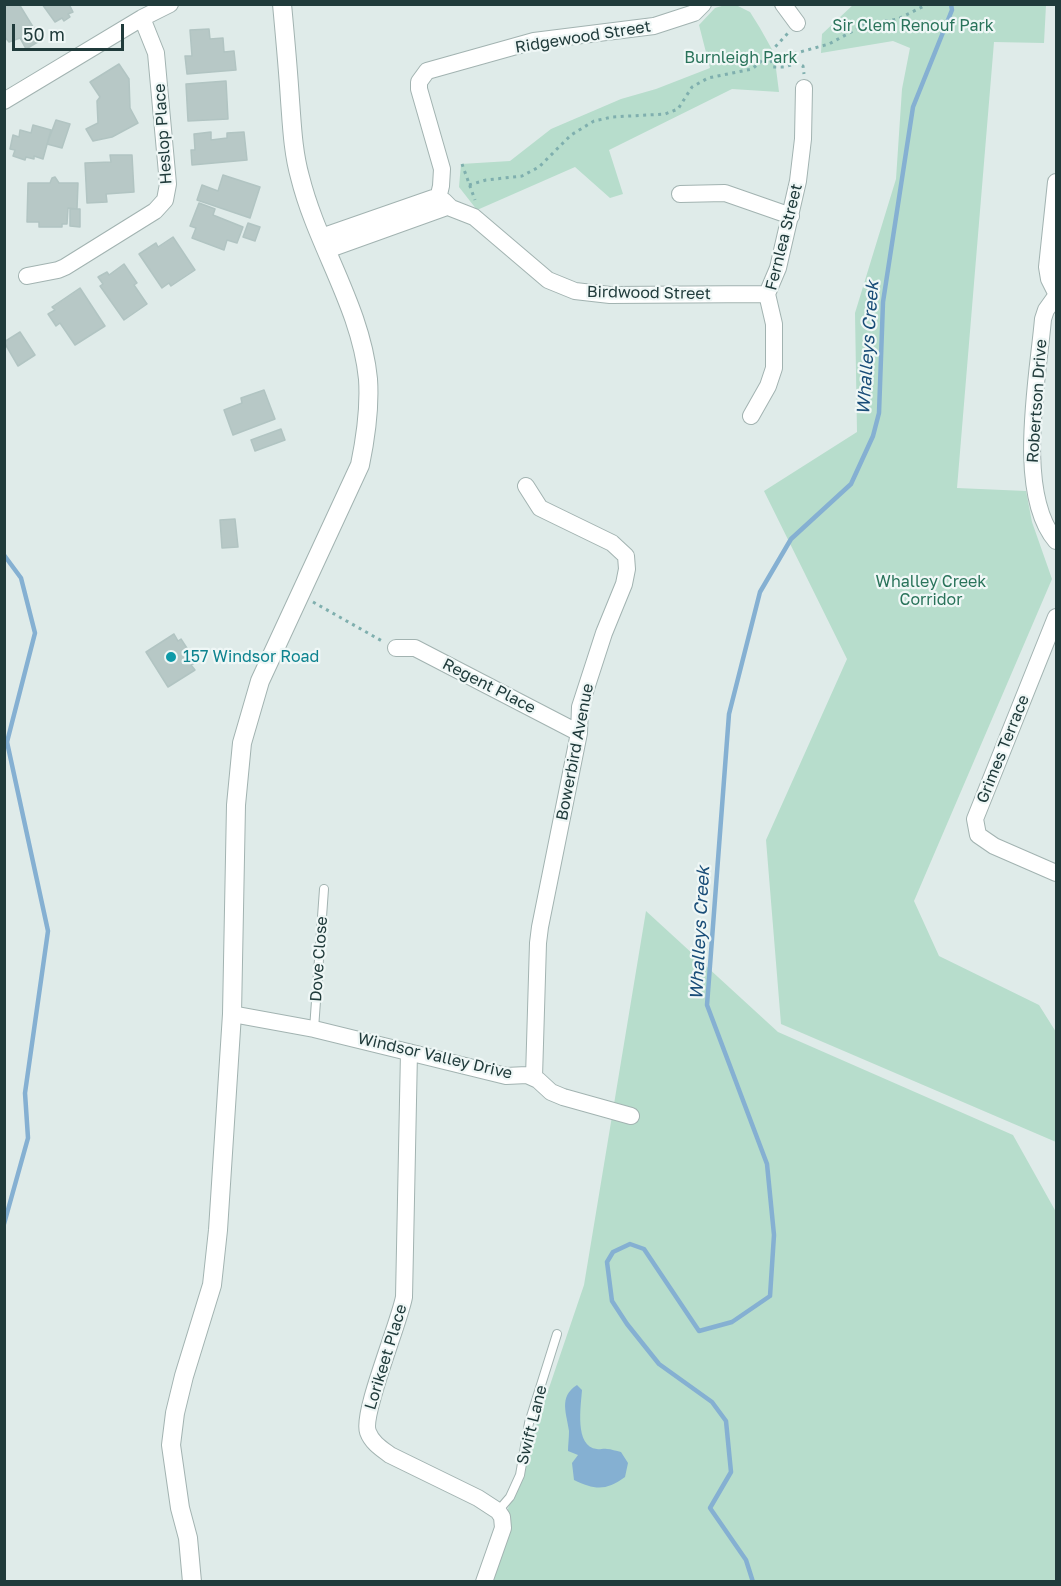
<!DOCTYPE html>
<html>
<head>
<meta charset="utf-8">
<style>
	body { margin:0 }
	#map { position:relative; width:1061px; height:1586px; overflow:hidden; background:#dfebe9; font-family:"Golos Text",sans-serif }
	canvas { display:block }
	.frame { position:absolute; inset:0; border:6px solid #203b3b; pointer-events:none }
	.scale { position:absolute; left:12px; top:24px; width:112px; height:27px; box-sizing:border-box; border:3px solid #203b3b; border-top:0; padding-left:8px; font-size:18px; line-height:21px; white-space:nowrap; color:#203b3b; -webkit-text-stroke:4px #eff7f6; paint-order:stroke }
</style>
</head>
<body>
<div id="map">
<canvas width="1061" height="1586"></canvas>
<div class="frame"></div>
<div class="scale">50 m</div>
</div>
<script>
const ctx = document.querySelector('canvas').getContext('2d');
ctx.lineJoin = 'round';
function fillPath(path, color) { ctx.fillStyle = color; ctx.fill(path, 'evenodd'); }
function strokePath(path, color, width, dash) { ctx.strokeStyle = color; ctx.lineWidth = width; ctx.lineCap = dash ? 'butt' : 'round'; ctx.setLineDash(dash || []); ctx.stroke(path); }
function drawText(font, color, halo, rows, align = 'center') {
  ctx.font = font + ' "Golos Text",sans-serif'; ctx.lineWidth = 4.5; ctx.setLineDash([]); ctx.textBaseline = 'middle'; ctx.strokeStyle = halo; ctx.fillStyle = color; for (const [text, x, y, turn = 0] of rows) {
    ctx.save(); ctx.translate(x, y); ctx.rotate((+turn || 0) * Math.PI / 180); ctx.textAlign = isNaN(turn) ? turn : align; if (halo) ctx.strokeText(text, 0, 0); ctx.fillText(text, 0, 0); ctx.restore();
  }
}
fillPath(new Path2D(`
	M854,4L1046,5L1044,43L994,42L957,488L1026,491L1032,522L1052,579L914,901L939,956L1039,1005L1056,1032V1142L781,1024L766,840L847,659L764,491L857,432L855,313L896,179L902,89L910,48L893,41L821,53L822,34Z
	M725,5H736L750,12L760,28L774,53L779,92L732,89L609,150L623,194L610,198L575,167L477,210L459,187L461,164L510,161L551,129L621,99L656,89L710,68L699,25L715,8Z
	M646,911L778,1032L1013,1135L1056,1212V1581L483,1582L584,1285Z`), '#b7ddcc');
fillPath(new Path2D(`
	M577,1385L582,1390C581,1405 574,1447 597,1449C600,1450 603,1448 607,1449C611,1449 616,1451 621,1452L628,1463L625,1477C606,1491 595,1490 574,1480L572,1463L578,1455L568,1451C568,1445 569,1438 569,1431C567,1414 558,1397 577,1385Z`), '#85b0d2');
strokePath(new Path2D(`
	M4,555L21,578L35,633L7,742L48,931L25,1093L28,1138L4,1224
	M753,1582L746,1560L710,1508L731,1472L726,1421L712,1402L659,1364L627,1324L612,1301L607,1262L613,1252L630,1244L644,1249L699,1331L732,1322L770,1296L774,1235L767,1164L707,1005L729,714L760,592L791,539L851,484L873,436L879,413L883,302L913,107L952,10L951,4`), '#85b0d2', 4.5);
const building = new Path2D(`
	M4,4H19L41,40L26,49L20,38L9,42L4,36Z
	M42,4H69L73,12L68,14L70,17L64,21L62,18L55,22Z
	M209,29L210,39L223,38L224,52L234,51L236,70L187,74L185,56H192L190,30Z
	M119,64L129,79L130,108L138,123L112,137L93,141L86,129L98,123L97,101L100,97L90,82Z
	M226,81L228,119L188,121L186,84Z
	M56,120L70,124L62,148L47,144Z
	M33,125L51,130L43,159L34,156V159L26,157L25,160L13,156L15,150L10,149L13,135L19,137L20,130L31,133Z
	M211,132V140L227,138V133L244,132L247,160L192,165L191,150H195L194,134Z
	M110,155H132L134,192L106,194L107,202L87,203L85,163L111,162Z
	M223,175L260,187L250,218L197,200L202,185L218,191Z
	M55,177L59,183H78L77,209L68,208L67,224H62V227H39V222H27L28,183H50L52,178Z
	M199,203L215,209L213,215L243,227L237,243L227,240L224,250L192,238L196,228L190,226Z
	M70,209H80V227L70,226Z
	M248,223L260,227L255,241L243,237Z
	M173,237L195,270L171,286L169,283L162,288L139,254L156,243L158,247Z
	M124,264L137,283L134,285L147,304L124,320L100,286L103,284L98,277L107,272L109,275Z
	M80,288L105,326L75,345L60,323L56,326L48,314L55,310L52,307Z
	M20,332L35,355L18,366L4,342Z
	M264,390L275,419L233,435L224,410L242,403L241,398Z
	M281,429L285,440L255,451L251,440Z
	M235,519L238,547L222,548L220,520Z
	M174,634L178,641L181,639L196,662L191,665L195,670L168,687L146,652Z`);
fillPath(building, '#b7c8c6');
strokePath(building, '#b1c4c2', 1.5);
const service = new Path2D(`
	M314,1029L324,889
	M498,1511L510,1497L520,1475L529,1423L557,1334`);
const minor = new Path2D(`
	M783,4L797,23
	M4,101L142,18L170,4
	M1056,182L1047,267L1049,279L1056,293
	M680,194L725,193L791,216
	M435,211L441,186L442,169L419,89V82L427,71L534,41L654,26L694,13L703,4
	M321,237L433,198L444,201L451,208L474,217L548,280L575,291L610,295L767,294
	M327,250L444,208
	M27,276L58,270L65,267L155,211L165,200L168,184L156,53L142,18
	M1056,296L1046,310L1043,319C1038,378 1015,493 1056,541
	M751,416L768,386L774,368V324L767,294L778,268L798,181L803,139L804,88
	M526,486L540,508L612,543L626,556L627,569L624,584L604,633L580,707L579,733L540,927L538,943L534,1077
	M1056,617L975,819L978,835L994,846L1056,873
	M396,648H415L579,733
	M232,1014L314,1029L506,1076L527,1075L538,1080L551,1092L563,1097L631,1116
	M409,1052L404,1297C399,1324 361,1414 368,1432C372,1443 382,1449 390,1455L478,1498L498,1511L502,1517L503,1528L484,1582`);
const tertiary = new Path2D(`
	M192,1582L188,1538L180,1508L171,1445L175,1413L184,1376L212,1285L218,1230L232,1014L236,805L242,743L260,681L360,465C366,436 370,408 368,379C361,307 317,246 300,177C293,152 292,126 290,100C288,68 285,36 282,4`);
strokePath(service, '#a2b3b1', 10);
strokePath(minor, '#a2b3b1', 18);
strokePath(tertiary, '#a2b3b1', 20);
strokePath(new Path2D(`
	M765,58L771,60L829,44L864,25L898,19L928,4
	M771,60L773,67H784L798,63L803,66L804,74
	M462,164L475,200
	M469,185L486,180L522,176L539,167L571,135L594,121L612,117L665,114L678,109L692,87L708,78L752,69L765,58L788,33
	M313,602L382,641`), '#7fafae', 3, [3, 4.5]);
strokePath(service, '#fff', 8);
strokePath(minor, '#fff', 16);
strokePath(tertiary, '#fff', 18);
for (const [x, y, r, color] of [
	[171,657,6,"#0f9aa8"]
]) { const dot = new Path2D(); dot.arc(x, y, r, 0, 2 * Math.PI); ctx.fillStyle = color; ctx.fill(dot); strokePath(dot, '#eff7f6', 2); }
drawText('16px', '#29735a', '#eff7f6', [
	["Sir Clem Renouf Park",913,26],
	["Burnleigh Park",741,58],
	["Whalley Creek",931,582],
	["Corridor",931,600]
]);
drawText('16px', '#203b3b', '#eff7f6', [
	["Ridgewood Street",583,37,-9],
	["Heslop Place",163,134,-94],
	["Fernlea Street",784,237,-76],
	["Birdwood Street",649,293,1],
	["Robertson Drive",1037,401,-86],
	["Regent Place",489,686,27],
	["Grimes Terrace",1003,749,-68],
	["Bowerbird Avenue",575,752,-79],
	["Dove Close",319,959,-86],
	["Windsor Valley Drive",435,1056,13],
	["Lorikeet Place",386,1357,-73],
	["Swift Lane",532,1425,-76]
]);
drawText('16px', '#0d838f', '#eff7f6', [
	["157 Windsor Road",183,657]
], 'left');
drawText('italic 18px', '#194d78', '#eff7f6', [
	["Whalleys Creek",868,348,-86],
	["Whalleys Creek",700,933,-87]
]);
</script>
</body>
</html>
